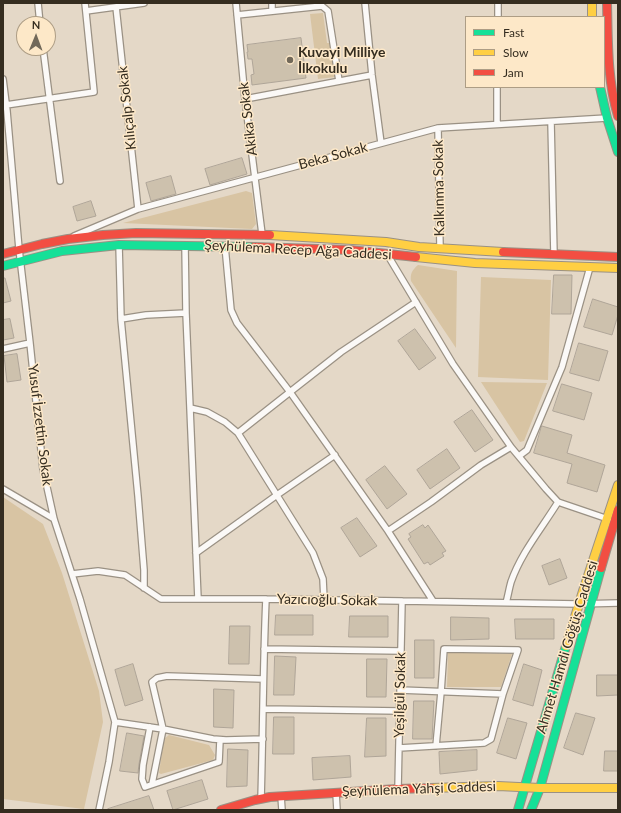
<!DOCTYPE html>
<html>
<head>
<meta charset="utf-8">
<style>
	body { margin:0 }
	#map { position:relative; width:621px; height:813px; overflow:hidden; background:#e4d8c7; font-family:Lato,sans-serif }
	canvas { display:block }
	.frame { position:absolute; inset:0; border:4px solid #352d20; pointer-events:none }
	.legend { position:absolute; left:465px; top:16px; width:140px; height:72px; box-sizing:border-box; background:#fde8c8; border:1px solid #ad9d85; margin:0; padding:5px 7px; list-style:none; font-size:12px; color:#352d20 }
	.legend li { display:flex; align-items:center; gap:8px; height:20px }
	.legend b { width:20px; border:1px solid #ad9d85 }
	.north { position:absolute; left:16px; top:16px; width:40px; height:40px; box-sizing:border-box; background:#fde8c8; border:1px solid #ad9d85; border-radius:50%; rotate:1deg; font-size:11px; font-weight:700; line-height:16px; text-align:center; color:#352d20 }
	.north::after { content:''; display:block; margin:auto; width:14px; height:18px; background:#72695a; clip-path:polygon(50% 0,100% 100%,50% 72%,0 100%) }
</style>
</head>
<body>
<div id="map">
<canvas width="621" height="813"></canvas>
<div class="frame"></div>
<ul class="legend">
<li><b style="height:5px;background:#16e098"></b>Fast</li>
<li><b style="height:5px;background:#ffcf43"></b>Slow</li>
<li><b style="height:5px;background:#f24e42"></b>Jam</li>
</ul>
<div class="north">N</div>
</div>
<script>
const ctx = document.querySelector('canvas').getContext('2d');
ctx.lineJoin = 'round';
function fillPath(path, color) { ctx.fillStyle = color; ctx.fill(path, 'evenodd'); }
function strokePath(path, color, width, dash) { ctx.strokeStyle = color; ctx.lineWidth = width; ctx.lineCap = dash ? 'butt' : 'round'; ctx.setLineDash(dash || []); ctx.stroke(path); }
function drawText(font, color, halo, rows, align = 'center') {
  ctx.font = font + ' Lato,sans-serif'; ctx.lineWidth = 3; ctx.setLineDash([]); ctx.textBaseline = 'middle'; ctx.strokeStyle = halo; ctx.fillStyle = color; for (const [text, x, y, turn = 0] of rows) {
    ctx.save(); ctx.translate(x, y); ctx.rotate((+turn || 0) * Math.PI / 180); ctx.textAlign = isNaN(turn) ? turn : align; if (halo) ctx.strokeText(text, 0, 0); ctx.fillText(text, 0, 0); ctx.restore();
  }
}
fillPath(new Path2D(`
	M323,13L327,43H330L335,77L318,79L310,14Z
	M246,191L252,193L256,224L252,229L123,223Z
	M418,265L457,271L456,348L411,281C410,274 412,270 418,265Z
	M481,277L551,280L548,380L478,377Z
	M481,382L547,383L524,441L520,442Z
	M3,497L43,524L62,573L99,691L103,722L84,809L3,799Z
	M448,652L512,654L501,687H447Z
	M169,735L209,745L215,755L213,760L161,774L159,773L164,739Z`), '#d8c4a3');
const building = new Path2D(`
	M301,38L306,78L252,85L251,75L254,74L252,59H248L247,52H248L247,45Z
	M242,158L247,174L210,185L205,169Z
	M171,176L176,194L151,201L146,183Z
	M91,201L96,216L77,221L73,207Z
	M554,275H572L571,314H552Z
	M3,278H5L11,301L3,303Z
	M593,299L618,307V315L612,335L584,327Z
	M10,319L14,338L3,340V320Z
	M415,329L436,358L419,370L398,341Z
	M579,343L608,351L599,381L570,373Z
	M17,354L21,380L7,382L4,356Z
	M562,384L592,393L584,420L553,411Z
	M472,410L493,440L475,452L454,422Z
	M542,426L572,435L567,453L605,465L597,492L567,483L572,464L534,453Z
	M447,449L460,468L430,489L417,470Z
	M385,466L407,494L387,509L366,480Z
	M357,518L377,546L360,557L341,528Z
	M423,525L425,528L428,525L446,551L442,553L444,556L430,565L428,562L424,564L408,539L411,537L409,534Z
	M560,559L567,578L549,585L542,566Z
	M276,615H313V635H275Z
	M350,616H388V637H349Z
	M451,617L489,618V639L451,640Z
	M515,619H554V639H516Z
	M230,626H250L249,664H229Z
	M415,640H434V678H415Z
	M275,656L296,657L294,695H274Z
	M367,659H387L386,697H367Z
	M133,664L143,700L125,706L115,670Z
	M524,664L542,670L533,706L513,700Z
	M597,675H618V695L597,696Z
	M214,689L234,690L233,728L214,727Z
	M414,701H434L432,739H413Z
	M576,713L595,718L583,755L564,748Z
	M274,717H294V754H273Z
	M367,718H386V756L365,757Z
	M508,718L527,723L516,759L497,753Z
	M127,733L144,736L139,764L138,773L120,771Z
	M228,749L248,750L247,786L227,787Z
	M477,750V770L440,774L439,752Z
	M605,751H618V771H604Z
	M350,756L351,777L313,780L312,758Z
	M202,780L208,799L173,810L167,791Z
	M149,796L154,810H109L108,809Z`);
fillPath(building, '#cdc1ad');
strokePath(building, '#afa598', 1);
const street = new Path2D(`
	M38,3L40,24
	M236,3L245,99L262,234
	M272,3V11
	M365,3L372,75L381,143
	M116,7L138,209
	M86,11L144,3
	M237,15L322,6L328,11L339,81
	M498,17V3
	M43,48L60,181
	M3,79L7,111L19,249L30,343L43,469L54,519L80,599L115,722L109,762L99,810
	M245,99L372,75
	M6,105L94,92L85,3
	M551,122L554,255
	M497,124V87
	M438,128L440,248
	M74,236L138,209L438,128L607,118
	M119,245L121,319L138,496L144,570V588
	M185,245L186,313L198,599
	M225,246L231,310L237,323L290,392L388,531L433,601
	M387,254L453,364L511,447L546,489L558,502L608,519
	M121,319L146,315L186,313
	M3,349L30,343
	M190,408L207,412L225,422L238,433L313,553L323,579L324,600
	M238,433L290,392L341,352L416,302
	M519,456L527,450L562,367L590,267
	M3,489L54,519
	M388,531L431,502L481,465L511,447
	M196,553L277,495L335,455
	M72,574L98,571L125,575L161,599H266L402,601L578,604L618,603
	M506,603C508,596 509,589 511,582C521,553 542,528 558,502
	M264,649L401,651
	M263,709L400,711
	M115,722L163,729L213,739L226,740L263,739
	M150,727L143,765L142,779L145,787L219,762L220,740
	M436,746L441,692L444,649L518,650L503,694
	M399,748L484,743L491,739L503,694L400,690
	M152,784L163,729L152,682L157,678L167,676L263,679
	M398,789L402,601
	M336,793L337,810
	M281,796L282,810
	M261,799C263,732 263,665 266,599`);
const fast = new Path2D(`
	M600,87L607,118L618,152
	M3,266L62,251L119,245L254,247
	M518,810L566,646
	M531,810L540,788L601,568`);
const slow = new Path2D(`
	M592,3V17
	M270,235L386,242L419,247L503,252
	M416,257L475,263L618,268
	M566,646L583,591L618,485
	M431,788L498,786L540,788H618`);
const jam = new Path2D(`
	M607,3C608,41 607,79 618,116
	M254,247L350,250L416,257
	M503,252L618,257
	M3,254L42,244L68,239L103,235L136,233L270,235
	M601,568L618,510
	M221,810L255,800L270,797L398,789L431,788`);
strokePath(street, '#9a9184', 8);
strokePath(fast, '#9a9184', 10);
strokePath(slow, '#9a9184', 10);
strokePath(jam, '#9a9184', 10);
strokePath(street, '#fbf9f7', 5.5);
strokePath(fast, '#16e098', 8);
strokePath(slow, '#ffcf43', 8);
strokePath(jam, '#f24e42', 8);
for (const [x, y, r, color] of [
	[290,60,4,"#72695a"]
]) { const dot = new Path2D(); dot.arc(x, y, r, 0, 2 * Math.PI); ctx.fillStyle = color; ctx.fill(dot); strokePath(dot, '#fde8c8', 1.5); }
drawText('bold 14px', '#352d20', '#fde8c8', [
	["Kuvayi Milliye",298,52],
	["İlkokulu",298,68]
], 'left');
drawText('14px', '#352d20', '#fde8c8', [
	["Kılıçalp Sokak",127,108,-96],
	["Akika Sokak",248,119,-97],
	["Beka Sokak",333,156,-15],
	["Kalkınma Sokak",439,188,-91],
	["Şeyhülema Recep Ağa Caddesi",298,250,3],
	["Yusuf İzzettin Sokak",40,425,83],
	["Yazıcıoğlu Sokak",327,600,1],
	["Ahmet Hamdi Göğüş Caddesi",567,647,-73],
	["Yeşilgül Sokak",400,695,-89],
	["Şeyhülema Yahşi Caddesi",419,789,-2]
]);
</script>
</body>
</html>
